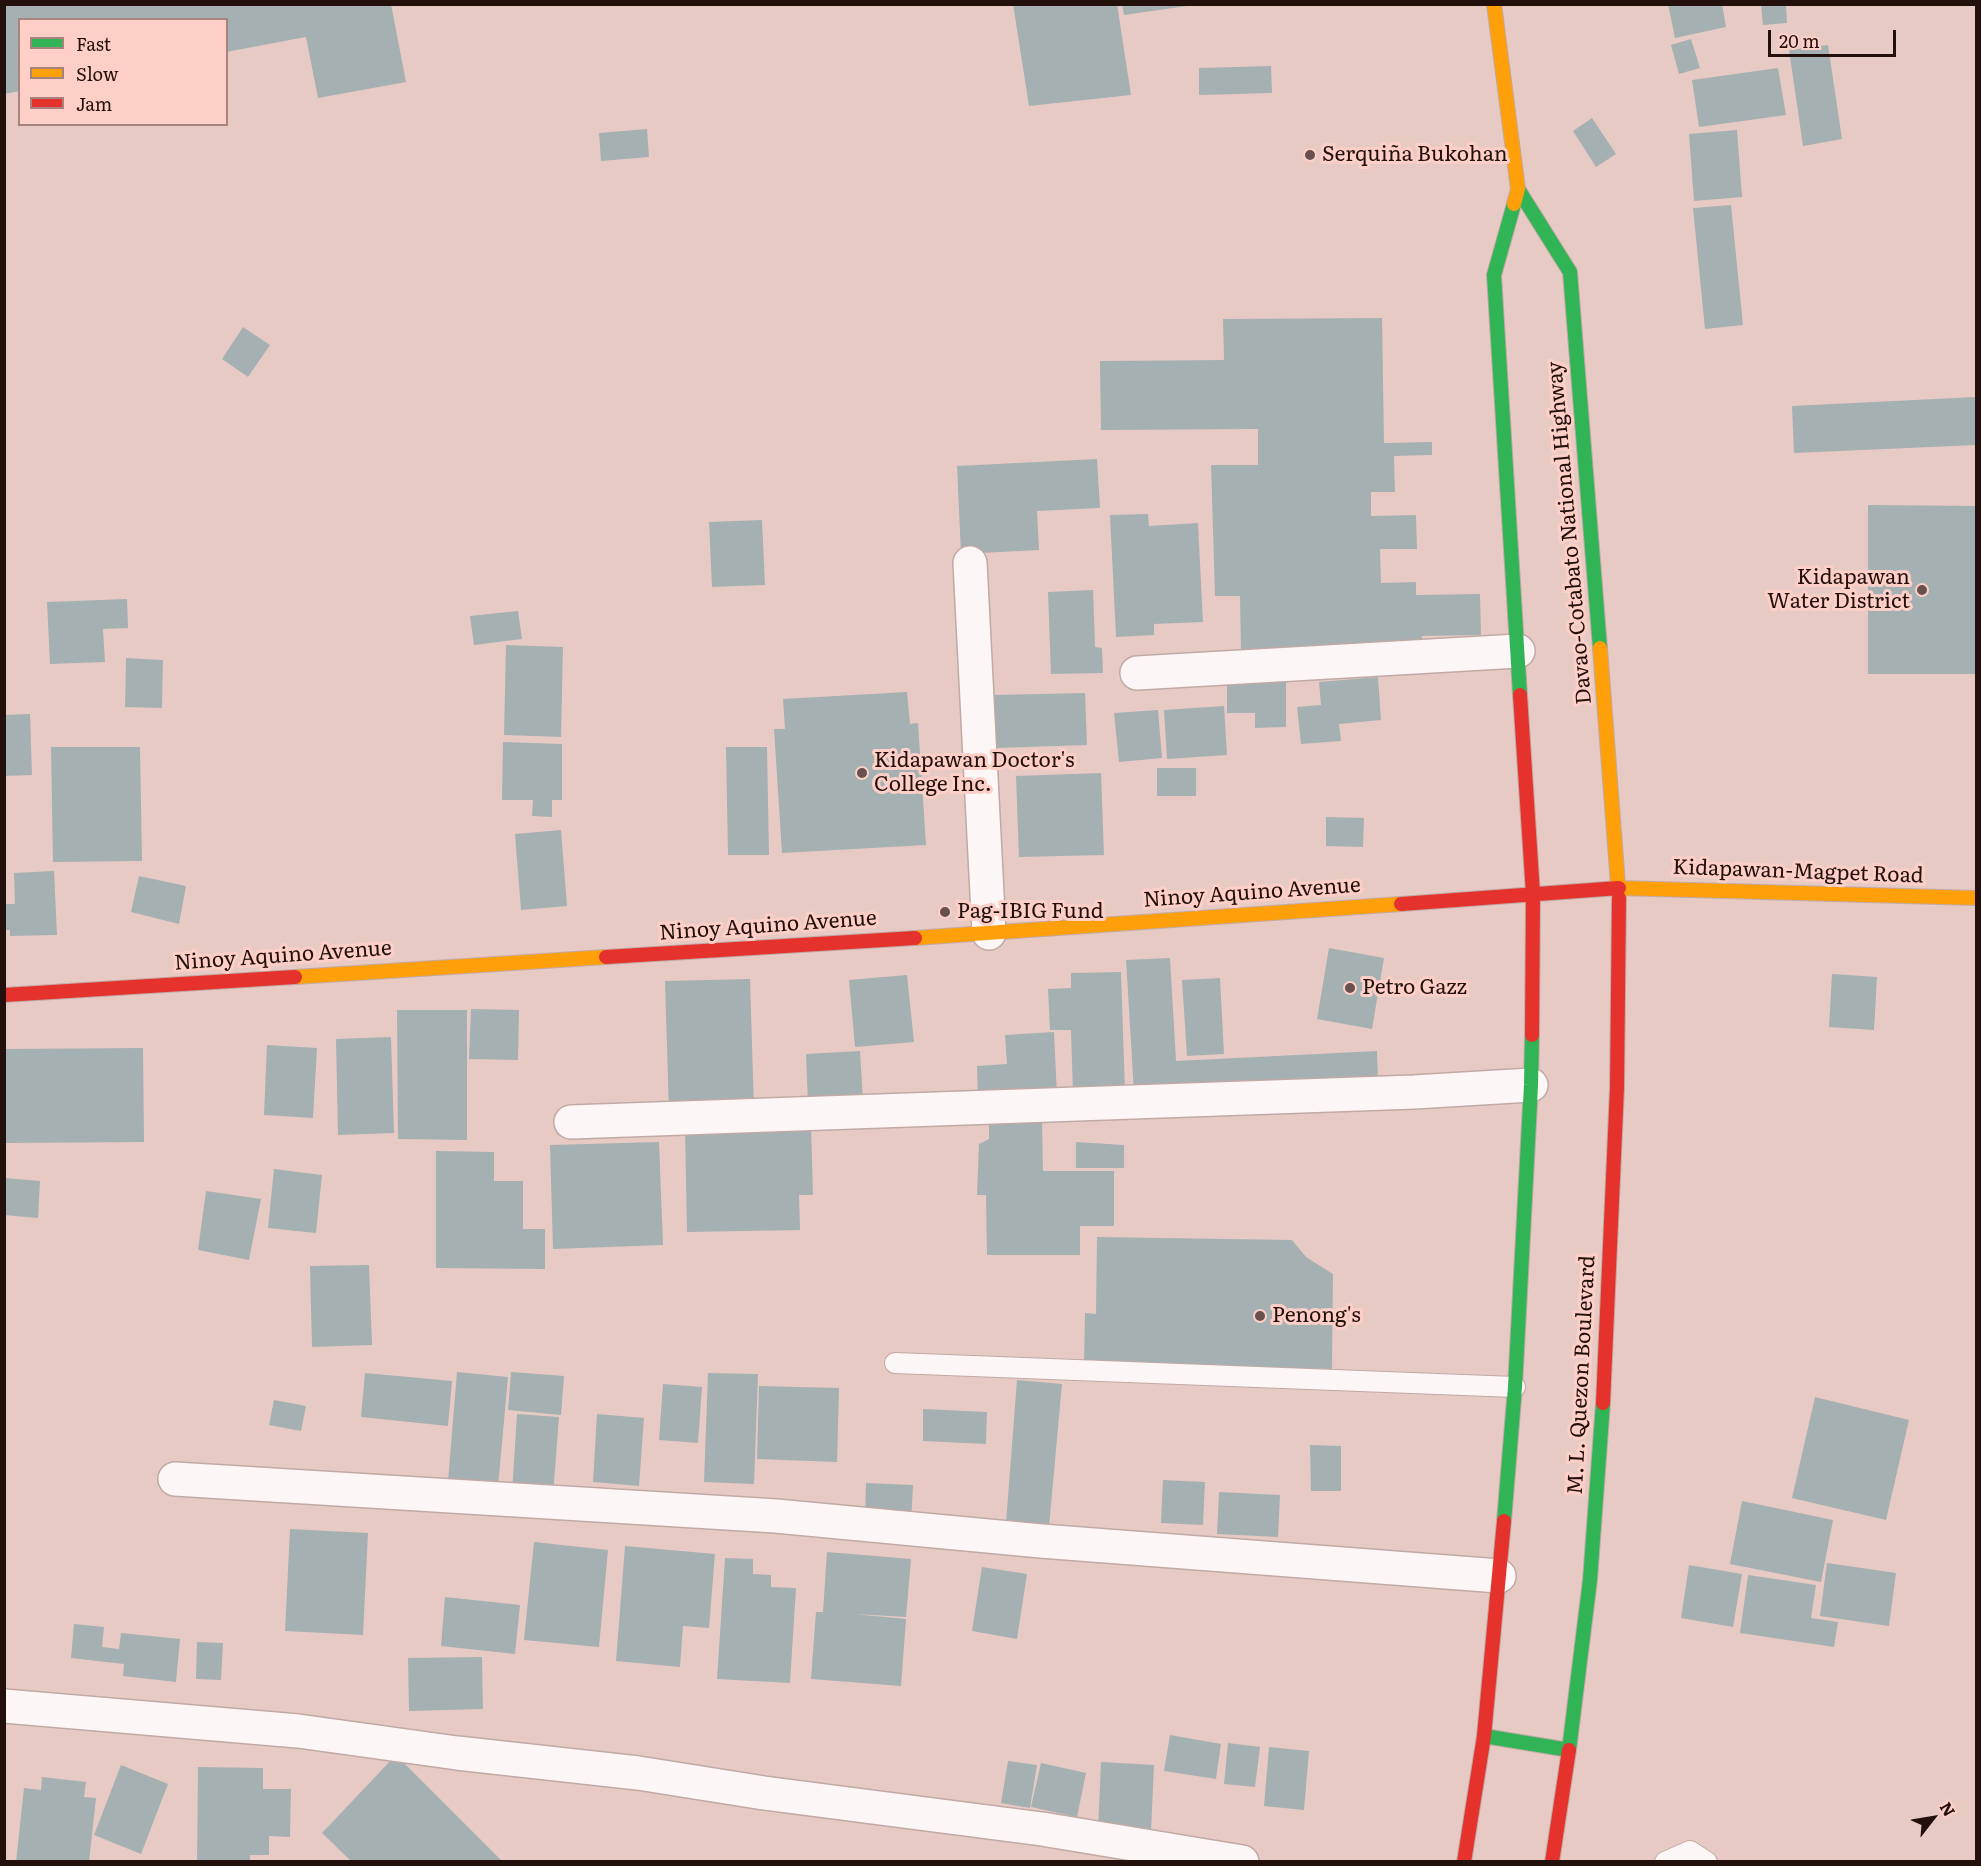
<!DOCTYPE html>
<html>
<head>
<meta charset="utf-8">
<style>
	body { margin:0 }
	#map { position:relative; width:1981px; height:1866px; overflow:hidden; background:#e8cac5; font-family:Literata,serif }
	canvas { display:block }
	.frame { position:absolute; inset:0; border:6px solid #23100d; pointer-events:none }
	.legend { position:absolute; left:18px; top:18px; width:210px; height:108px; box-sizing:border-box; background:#fdcfc7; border:2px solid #a6837d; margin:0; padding:8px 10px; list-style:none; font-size:18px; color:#23100d }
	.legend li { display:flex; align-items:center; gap:12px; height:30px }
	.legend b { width:30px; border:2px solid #a6837d }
	.north { position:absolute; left:1903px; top:1788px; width:60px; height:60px; -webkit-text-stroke:4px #fdcfc7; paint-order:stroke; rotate:59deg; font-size:16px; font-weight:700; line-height:24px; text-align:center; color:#23100d }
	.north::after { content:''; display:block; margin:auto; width:21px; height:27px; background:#23100d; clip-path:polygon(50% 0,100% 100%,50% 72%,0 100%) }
	.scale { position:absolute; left:1768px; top:30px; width:128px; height:27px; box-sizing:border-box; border:3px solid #23100d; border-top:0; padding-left:8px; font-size:18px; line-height:21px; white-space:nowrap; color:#23100d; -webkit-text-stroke:4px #fdcfc7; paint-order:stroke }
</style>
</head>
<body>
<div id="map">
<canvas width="1981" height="1866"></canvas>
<div class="frame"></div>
<ul class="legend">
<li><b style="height:8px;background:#30b455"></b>Fast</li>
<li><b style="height:8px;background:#ff9f0a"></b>Slow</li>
<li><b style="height:8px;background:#e5322d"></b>Jam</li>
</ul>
<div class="north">N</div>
<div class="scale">20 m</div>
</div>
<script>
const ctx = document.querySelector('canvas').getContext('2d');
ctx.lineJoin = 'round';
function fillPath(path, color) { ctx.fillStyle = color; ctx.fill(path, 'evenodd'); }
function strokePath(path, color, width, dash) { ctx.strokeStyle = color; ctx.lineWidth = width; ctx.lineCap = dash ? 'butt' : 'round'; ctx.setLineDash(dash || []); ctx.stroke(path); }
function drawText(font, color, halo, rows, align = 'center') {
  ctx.font = font + ' Literata,serif'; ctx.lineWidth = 6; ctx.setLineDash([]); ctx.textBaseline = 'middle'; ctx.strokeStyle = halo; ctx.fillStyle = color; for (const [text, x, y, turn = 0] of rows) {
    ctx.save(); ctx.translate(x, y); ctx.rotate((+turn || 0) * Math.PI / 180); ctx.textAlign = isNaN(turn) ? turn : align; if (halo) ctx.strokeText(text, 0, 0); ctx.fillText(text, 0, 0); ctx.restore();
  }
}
fillPath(new Path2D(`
	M4,4H391L406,82L318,98L306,37L226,52V20H20V91L4,94Z
	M1013,4H1117L1131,95L1029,106Z
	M1122,4H1187V6L1124,15Z
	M1668,4H1722L1726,27L1675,38Z
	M1761,4H1786L1787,23L1763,25Z
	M1691,39L1700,68L1679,74L1671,45Z
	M1828,45L1842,139L1803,146L1789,50Z
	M1271,66L1272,93L1199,95V68Z
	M1778,68L1786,115L1699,127L1692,80Z
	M1592,118L1616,154L1596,167L1573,131Z
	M647,129L649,157L601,161L599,133Z
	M1737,130L1742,197L1694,201L1689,134Z
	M1731,205L1743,325L1705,329L1693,208Z
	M1382,318L1384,443L1432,442V455L1394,456L1395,492H1371V516L1416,515L1417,549H1380L1381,583L1416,582V595L1480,594L1481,635L1422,636V650L1241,651L1240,596H1215L1211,465H1258V429L1101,430L1100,361L1224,360L1223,319Z
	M243,327L270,345L248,377L222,359Z
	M1976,397V445L1794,453L1792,406Z
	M1097,459L1100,508L1037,511L1039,550L961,554L957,466Z
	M1868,505L1976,506V674H1868Z
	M1148,514L1149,526L1198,523L1203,622L1154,624V635L1116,637L1110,515Z
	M762,520L765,585L712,587L709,522Z
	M1093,590L1095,647L1102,648L1103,673L1051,674L1048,592Z
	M127,599L128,628L103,629L105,662L50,664L47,602Z
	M518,611L522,639L474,645L470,616Z
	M506,645L563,647L561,737L504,735Z
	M126,658L163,660L162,708L125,707Z
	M1227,675H1286V727L1255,728V713H1227Z
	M1378,677L1381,720L1339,724L1341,741L1301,744L1297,707L1321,705L1319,682Z
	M907,692L910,724L918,723L926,845L782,853L774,729H785L783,699Z
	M1085,693L1087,745L995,748L993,695Z
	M1224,706L1227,755L1167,759L1164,710Z
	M1158,710L1162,758L1119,762L1114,713Z
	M30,714L32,775L4,776V715Z
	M503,742L562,744V800H552V817L532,816L533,800H502Z
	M51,747H140L142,861L53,862Z
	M726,747H767L769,855H728Z
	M1157,768H1196V796H1157Z
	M1101,773L1104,855L1019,857L1016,776Z
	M1326,817L1364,818L1363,847L1326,846Z
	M561,830L567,906L521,910L515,834Z
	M54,871L57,935L10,936V930H4V904H15L14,873Z
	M139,876L186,886L179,924L131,912Z
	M1329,948L1384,958L1372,1029L1317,1019Z
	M1170,958L1176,1061L1377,1051L1378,1080L1134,1092L1126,960Z
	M1121,972L1125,1092L1073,1094L1071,1030H1050L1048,989L1071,988V973Z
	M1832,974L1877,977L1874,1030L1829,1027Z
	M907,975L914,1042L855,1047L849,980Z
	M1220,978L1224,1054L1187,1056L1182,980Z
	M750,979L754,1110L669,1112L665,981Z
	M471,1009L519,1010L518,1060L469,1059Z
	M397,1010H467V1140L398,1139Z
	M1054,1032L1057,1096L978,1100L977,1066L1007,1064L1005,1035Z
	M391,1037L394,1133L338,1135L336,1039Z
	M267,1045L317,1048L313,1118L264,1115Z
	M143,1048L144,1142L4,1143V1049Z
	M860,1051L863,1101L808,1104L806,1054Z
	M1003,1119H1042L1043,1171H1114V1226H1080V1255H987L986,1195H977L979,1144L989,1139V1124Z
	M811,1128L813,1195H799L800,1230L687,1232L685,1131Z
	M659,1142L663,1245L553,1249L550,1145Z
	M1076,1142L1124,1145V1168H1076Z
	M436,1151L494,1152V1181H523V1229H545V1269L436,1268Z
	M274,1169L322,1175L316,1233L268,1228Z
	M4,1178L40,1181L38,1218L4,1215Z
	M206,1191L261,1199L249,1260L198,1250Z
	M1097,1237L1292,1240L1306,1257L1333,1274L1332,1369L1084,1365L1085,1313L1096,1314Z
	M369,1265L372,1345L312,1347L310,1266Z
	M457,1372L508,1377L497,1498L447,1494Z
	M511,1372L564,1376L561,1415L508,1410Z
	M365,1373L452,1381L448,1426L361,1417Z
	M708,1373L758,1374L754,1484L704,1482Z
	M1017,1380L1062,1384L1049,1527L1006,1523Z
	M663,1384L702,1387L698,1443L659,1440Z
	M759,1386L839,1388L837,1462L757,1459Z
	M1815,1397L1909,1420L1886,1520L1792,1498Z
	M274,1400L306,1406L301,1431L269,1425Z
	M923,1409L987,1412L986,1444L923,1441Z
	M517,1414L559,1417L553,1496L512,1493Z
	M597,1414L644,1418L639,1486L593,1482Z
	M1310,1445L1341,1446V1491H1311Z
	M1163,1480L1205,1482L1203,1525L1161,1523Z
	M866,1483L913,1485L911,1524L865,1522Z
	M1219,1492L1280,1495L1278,1537L1217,1534Z
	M1742,1501L1833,1520L1821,1582L1730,1564Z
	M290,1529L368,1533L363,1635L285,1631Z
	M534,1542L608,1550L599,1647L524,1640Z
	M625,1546L715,1554L709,1628L683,1626L680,1667L616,1661Z
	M827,1552L911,1559L906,1617L854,1614L906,1619L901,1686L811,1679L816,1612H823Z
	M725,1558L753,1559V1574L771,1575V1587L796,1588L790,1683L717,1679Z
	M1827,1563L1896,1573L1889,1626L1820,1616Z
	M1689,1565L1742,1574L1733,1627L1681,1618Z
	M982,1567L1027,1574L1017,1639L972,1631Z
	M1748,1575L1816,1585L1811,1618L1838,1622L1834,1647L1740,1633Z
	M445,1597L520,1605L515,1654L441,1646Z
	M74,1624L104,1627L102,1647L119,1649L121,1633L180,1639L176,1682L123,1676L124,1664L71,1658Z
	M197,1642L223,1643L221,1680L196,1679Z
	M482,1657L483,1709L409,1711L408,1658Z
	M1170,1735L1221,1744L1216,1779L1164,1771Z
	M1228,1743L1260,1747L1255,1787L1224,1784Z
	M1269,1747L1309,1751L1304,1810L1264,1806Z
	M396,1755L503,1862H352L322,1833Z
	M1008,1761L1037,1765L1030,1808L1001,1803Z
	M1101,1762L1154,1765L1151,1831L1098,1830Z
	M1041,1763L1086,1773L1077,1817L1031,1807Z
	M121,1765L168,1784L141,1854L94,1835Z
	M198,1767L263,1768V1789H291L290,1837L269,1836V1855H250V1862H197Z
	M42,1777L86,1782L84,1797L96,1798L89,1862H16L24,1788L41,1790Z`), '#a5b0b2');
const lane = new Path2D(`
	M895,1363L1515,1387
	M1665,1862L1690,1851L1707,1862`);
const street = new Path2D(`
	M970,563L989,933
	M1137,673L1518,651
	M571,1122L1414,1092L1531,1085
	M175,1479L776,1516L1041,1541L1499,1576
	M4,1706L298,1731L457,1753L638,1773L764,1793L1042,1829L1242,1862`);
const fast = new Path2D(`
	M1518,189L1570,272L1600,648
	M1514,204L1494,275L1520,695
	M1504,1521L1515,1387L1531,1085L1532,1035
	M1484,1736L1569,1750
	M1569,1750L1590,1580L1603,1403`);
const slow = new Path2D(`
	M1494,4L1518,189L1514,204
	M1600,648L1619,898
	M1619,888L1976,898
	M915,938L1401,904
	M295,977L606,957`);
const jam = new Path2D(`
	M1520,695L1533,894L1532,1035
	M1401,904L1619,888
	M606,957L915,938
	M4,995L295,977
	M1603,1403L1617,1088L1619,898
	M1464,1862L1484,1736L1504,1521
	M1552,1862L1569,1750`);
strokePath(lane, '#c1a9a5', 22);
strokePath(street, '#c1a9a5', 36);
strokePath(fast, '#c1a9a5', 16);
strokePath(slow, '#c1a9a5', 16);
strokePath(jam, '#c1a9a5', 16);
strokePath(lane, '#fcf7f6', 20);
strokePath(street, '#fcf7f6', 33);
strokePath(fast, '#30b455', 14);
strokePath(slow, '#ff9f0a', 14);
strokePath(jam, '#e5322d', 14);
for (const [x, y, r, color] of [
	[1310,155,6,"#68514d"],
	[1922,590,6,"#68514d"],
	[862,773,6,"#68514d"],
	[945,912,6,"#68514d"],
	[1350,988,6,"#68514d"],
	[1260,1316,6,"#68514d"]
]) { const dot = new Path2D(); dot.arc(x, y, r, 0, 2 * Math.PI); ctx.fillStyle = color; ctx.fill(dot); strokePath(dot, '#fdcfc7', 2); }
drawText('21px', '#23100d', '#fdcfc7', [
	["Serquiña Bukohan",1322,155],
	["Kidapawan",1910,578,"right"],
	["Water District",1910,602,"right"],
	["Kidapawan Doctor's",874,761],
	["College Inc.",874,785],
	["Pag-IBIG Fund",957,912],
	["Petro Gazz",1362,988],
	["Penong's",1272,1316]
], 'left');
drawText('21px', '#23100d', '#fdcfc7', [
	["Davao-Cotabato National Highway",1570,533,-95],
	["Kidapawan-Magpet Road",1798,872,2],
	["Ninoy Aquino Avenue",1252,893,-4],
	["Ninoy Aquino Avenue",768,926,-4],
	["Ninoy Aquino Avenue",283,956,-4],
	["M. L. Quezon Boulevard",1582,1375,-87]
]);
</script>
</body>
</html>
